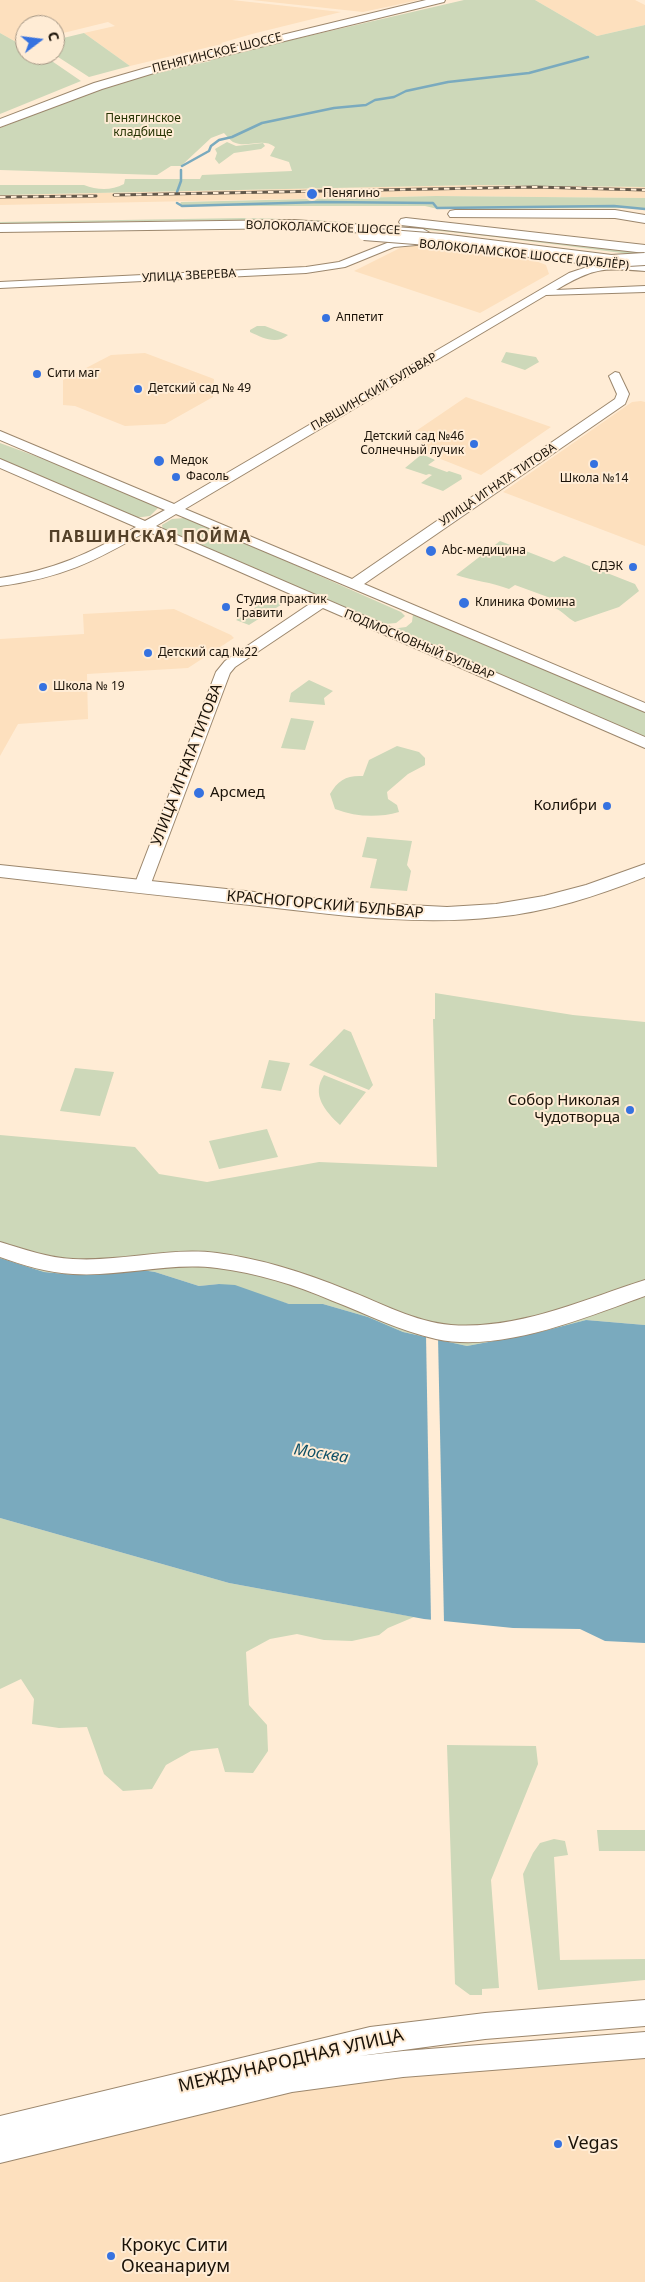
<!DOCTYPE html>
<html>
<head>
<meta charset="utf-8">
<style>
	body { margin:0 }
	#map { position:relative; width:645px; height:2282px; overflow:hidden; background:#ffecd5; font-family:"Noto Sans",sans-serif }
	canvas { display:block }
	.north { position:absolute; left:15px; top:15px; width:50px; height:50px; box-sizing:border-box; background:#ffecd5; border:1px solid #a39583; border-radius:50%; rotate:75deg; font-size:14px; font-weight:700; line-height:20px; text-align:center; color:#1a1208 }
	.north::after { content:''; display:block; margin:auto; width:18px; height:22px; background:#3672e0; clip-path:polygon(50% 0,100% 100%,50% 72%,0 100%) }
</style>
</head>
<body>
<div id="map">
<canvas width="645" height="2282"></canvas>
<div class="north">С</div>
</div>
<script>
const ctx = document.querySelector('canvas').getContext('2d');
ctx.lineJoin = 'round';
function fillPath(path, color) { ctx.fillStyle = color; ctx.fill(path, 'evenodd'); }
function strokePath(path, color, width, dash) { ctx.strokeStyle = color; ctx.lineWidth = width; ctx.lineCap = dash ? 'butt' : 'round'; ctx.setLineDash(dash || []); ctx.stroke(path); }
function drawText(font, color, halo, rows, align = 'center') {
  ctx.font = font + ' "Noto Sans",sans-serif'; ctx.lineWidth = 4; ctx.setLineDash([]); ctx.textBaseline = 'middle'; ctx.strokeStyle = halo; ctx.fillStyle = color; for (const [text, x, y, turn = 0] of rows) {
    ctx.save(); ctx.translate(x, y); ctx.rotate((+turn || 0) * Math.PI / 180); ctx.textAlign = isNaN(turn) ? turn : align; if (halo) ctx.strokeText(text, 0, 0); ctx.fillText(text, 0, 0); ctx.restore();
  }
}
fillPath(new Path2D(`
	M0,0H232L341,12L252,34L221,43L222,44L130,66L84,33L115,26L108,22L55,35V25H25V47L0,33Z
	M252,0H419L363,12Z
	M535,0H635L645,5V25L597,36Z
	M476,185L645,187V198L436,196L0,205V195Z
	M418,245L536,261L546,265L549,274L480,313L354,271L400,248Z
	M145,353L214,379L213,397L165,424L125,426L75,406L63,405V380L111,355Z
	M466,397L551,427L481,475L428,454L416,431Z
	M641,401L645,402V546L503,492L632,402Z
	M174,609L231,635L234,638L188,668L87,674L88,719L18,724L0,756V639L84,634L83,614Z
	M645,2056V2282H0V2161L289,2086Z`), '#fde0be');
fillPath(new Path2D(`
	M464,0H535L597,36L645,25V187L476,185L0,195V185H84C97,190 111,191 124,184L125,179H200L202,175L292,171L289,162L270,156L275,147C262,137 247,149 233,142C230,140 227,136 224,133L211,138L181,166H171L157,175L0,170V128L85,94L141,76L211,61L209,59Z
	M0,33L25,47V55H43L81,81L0,114Z
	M84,33L130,66L89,77L55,55V40Z
	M227,142L236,146L263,143L265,146L261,149L234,153L219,164L215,159L217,153L215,149Z
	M436,196L645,198V208L438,209L425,206H183L180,204L181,202Z
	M243,218C378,220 511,237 645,253V256C542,243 440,228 337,223C225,217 112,222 0,224V222Z
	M257,326H265L288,335C276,345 263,338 250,332V330Z
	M506,352L536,357L539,362L525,370L501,362Z
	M0,443L57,464L157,505L158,508L150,516L134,518L0,460Z
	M422,454L435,460L428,465L447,472L449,471L461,475L462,479L443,491L421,483L432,475L429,474L426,475L405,468Z
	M184,518L277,557L401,612L405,616L396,623L385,624C311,592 237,562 163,530L162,525L172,519Z
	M500,541L554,562L564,556L635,584L639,591L619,607L575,622C567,618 563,611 553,607L556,600L515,585L509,589C491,582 474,581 456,575Z
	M271,597L284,603L249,625L236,620Z
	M413,614L645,712V738L391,629L406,627L412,622Z
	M309,680L333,691L324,698L325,705L289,702L291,693Z
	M291,718L314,721L305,750L281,748Z
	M397,746L419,752L425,758V765L408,774L387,792L388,799L397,805L399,812C378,818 356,817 335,809L330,794C338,780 347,775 363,776L369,760Z
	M367,837L412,841L407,865L411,871L407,891L370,888L377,859L362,857Z
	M435,993L573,1015L645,1022V1325L586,1320L536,1333L467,1346L403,1332L368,1317L323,1304H289L219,1284L199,1286L155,1272L142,1270L76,1275L44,1272L0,1258V1135L135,1147L159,1174L207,1182L319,1162L437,1167L433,1019H435Z
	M344,1029L351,1032L373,1085L369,1090L309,1065Z
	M269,1060L290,1063L281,1091L261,1088Z
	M75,1068L114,1072L100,1116L60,1111Z
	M324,1075L366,1092L340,1125C325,1111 311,1095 324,1075Z
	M267,1129L278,1157L219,1169L209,1141Z
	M0,1518L229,1583L414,1617L388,1628L379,1635L352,1641L324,1640L297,1634L270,1639L246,1652L249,1705L267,1725L268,1751L253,1773L225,1772L218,1748L191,1751L166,1765L152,1789L123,1791L104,1774L87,1727L59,1728L32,1724L34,1699L21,1679L0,1689Z
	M447,1745L536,1746L538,1764L491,1880L499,1988L482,1989V1995H470L455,1984Z
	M597,1830H645V1851H599Z
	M554,1839L565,1841L568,1855L554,1857L560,1960L645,1959V1980L538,1990L523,1874L533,1853L540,1843Z`), '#cdd8b9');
fillPath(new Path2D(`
	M0,1258L44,1272L76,1275L142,1270L155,1272L199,1286L219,1284L235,1285L289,1304H323L368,1317L403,1332L467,1346L536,1333L586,1320L645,1325V1643L605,1641L580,1629L513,1628L424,1619L229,1583L0,1518Z`), '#7aaabe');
fillPath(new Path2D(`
	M426,1334L438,1337L444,1623L431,1622Z`), '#ffecd5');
strokePath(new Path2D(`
	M182,166L209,151L211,146L219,140L232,137L262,123L334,108L366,105L375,100L394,97L406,91L448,82L529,73L588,57
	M177,192L181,181V170
	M177,203L182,206L322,202L433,203L437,208L614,206L645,209`), '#7aaabe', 2.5);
const minor = new Path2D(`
	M423,239L427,240V244L394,247L345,267L306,273L0,288V282L306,267L339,262L392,241Z
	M605,261L645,265V271C603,267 593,268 556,290L645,286V292L546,295L185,509L352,579L615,399L617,394L609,376L615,372L619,373L629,394L625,404L364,584L645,703V712L176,514L156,526L645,737V748L323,608L235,667L230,673L150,886L148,890H136L134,886L216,672L225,661L311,603L147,531C94,562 61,578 0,586V578C55,570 88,554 136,527L0,468V459L145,521L165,510L0,440V431L174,504L569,273Z
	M0,1242C24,1249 48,1258 73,1259C122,1262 168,1247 217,1253C262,1259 306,1273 347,1290C381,1303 415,1322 451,1325C518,1330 582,1300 645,1280V1296C584,1318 501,1353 436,1339C400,1331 367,1314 333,1301C296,1285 257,1273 217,1268C168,1262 122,1277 73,1274C48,1273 23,1265 0,1257Z
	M645,2000V2026L485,2039L359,2056L403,2051L645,2032V2058L403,2077L292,2092L0,2163V2116L370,2027L485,2013Z`);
const major = new Path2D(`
	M426,0H445L444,2L154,73L102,89L0,127V119L94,83L146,68Z
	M455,210H615L645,215V223L615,218L450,217L448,214L450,211Z
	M406,218L645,245V253L401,225L399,222L401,219Z
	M294,220L423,229L430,233L423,237L294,228L0,232V224Z
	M645,864V877C597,896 548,912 496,917C417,926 337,915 259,906C173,897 86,887 0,877V865L349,902L447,907L496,904L544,896L586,885Z`);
strokePath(minor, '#9c876d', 2);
strokePath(major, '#9c876d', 2);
fillPath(minor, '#fff');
fillPath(major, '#fff');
const rail = new Path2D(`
	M114,195L535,187L645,190
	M0,197L96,196`);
strokePath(rail, '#64594b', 3);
strokePath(rail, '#ffecd5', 2, [5.5]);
const majorBridge = new Path2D(`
	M364,234L441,240L611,261L645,259`);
strokePath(majorBridge, '#9c876d', 14, []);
strokePath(majorBridge, '#fff', 12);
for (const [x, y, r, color] of [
	[312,194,6,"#3672e0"],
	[326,318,5,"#3672e0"],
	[37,374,5,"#3672e0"],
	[138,389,5,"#3672e0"],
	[474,444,5,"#3672e0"],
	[159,461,6,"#3672e0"],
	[594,464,5,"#3672e0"],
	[176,477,5,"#3672e0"],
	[431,551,6,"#3672e0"],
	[633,567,5,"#3672e0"],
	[464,603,6,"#3672e0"],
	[226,607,5,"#3672e0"],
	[148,653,5,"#3672e0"],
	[43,687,5,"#3672e0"],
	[199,793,6,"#3672e0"],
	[607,806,5,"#3672e0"],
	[630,1110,5,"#3672e0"],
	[558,2144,5,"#3672e0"],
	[111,2256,5,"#3672e0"]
]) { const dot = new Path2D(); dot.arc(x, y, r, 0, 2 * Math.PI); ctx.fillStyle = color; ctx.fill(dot); strokePath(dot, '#ffecd5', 2); }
drawText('12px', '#1a1208', '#ffecd5', [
	["ПЕНЯГИНСКОЕ ШОССЕ",217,53,-14],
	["ВОЛОКОЛАМСКОЕ ШОССЕ",323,228,2],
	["ВОЛОКОЛАМСКОЕ ШОССЕ (ДУБЛЁР)",524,255,6],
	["УЛИЦА ЗВЕРЕВА",189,276,-3],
	["ПАВШИНСКИЙ БУЛЬВАР",374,392,-30],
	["УЛИЦА ИГНАТА ТИТОВА",498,485,-34],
	["ПОДМОСКОВНЫЙ БУЛЬВАР",419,645,23]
]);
drawText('12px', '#273403', '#ffecd5', [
	["Пенягинское",143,119],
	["кладбище",143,133]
]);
drawText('12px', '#1a1208', '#ffecd5', [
	["Пенягино",323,194],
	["Аппетит",336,318],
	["Сити маг",47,374],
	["Детский сад № 49",148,389],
	["Детский сад №46",464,437,"right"],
	["Солнечный лучик",464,451,"right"],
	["Медок",170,461],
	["Фасоль",186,477],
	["Школа №14",594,479,"center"],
	["Abc-медицина",442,551],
	["СДЭК",623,567,"right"],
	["Студия практик",236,600],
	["Гравити",236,614],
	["Клиника Фомина",475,603],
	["Детский сад №22",158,653],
	["Школа № 19",53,687]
], 'left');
drawText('15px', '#1a1208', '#ffecd5', [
	["УЛИЦА ИГНАТА ТИТОВА",187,765,-69],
	["КРАСНОГОРСКИЙ БУЛЬВАР",325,905,5]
]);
drawText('15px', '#1a1208', '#ffecd5', [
	["Арсмед",210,793,"left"],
	["Колибри",597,806],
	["Собор Николая",620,1101],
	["Чудотворца",620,1118]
], 'right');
ctx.letterSpacing = '1px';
drawText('bold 16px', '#544129', '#ffecd5', [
	["ПАВШИНСКАЯ ПОЙМА",150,537]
]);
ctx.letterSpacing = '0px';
drawText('italic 16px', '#0f5066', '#ffecd5', [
	["Москва",321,1454,9]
]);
drawText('18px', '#1a1208', '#ffecd5', [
	["МЕЖДУНАРОДНАЯ УЛИЦА",291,2061,-13]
]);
drawText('18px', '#1a1208', '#ffecd5', [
	["Vegas",568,2144],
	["Крокус Сити",121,2246],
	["Океанариум",121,2267]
], 'left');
</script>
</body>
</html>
